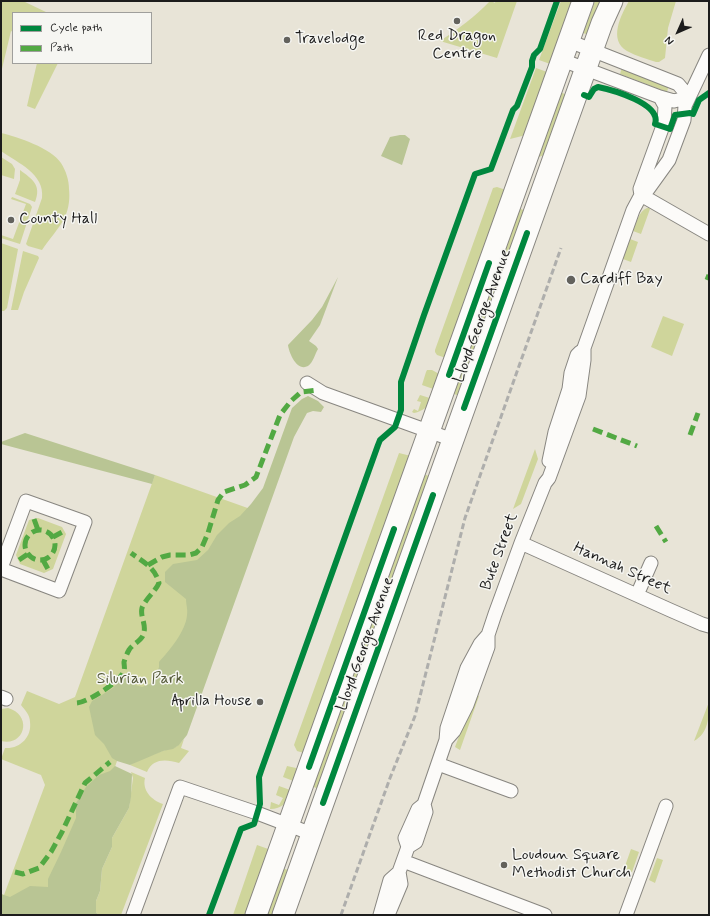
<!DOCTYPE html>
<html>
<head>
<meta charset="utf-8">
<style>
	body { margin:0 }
	#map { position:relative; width:710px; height:916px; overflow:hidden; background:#e8e4d7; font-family:Mynerve,sans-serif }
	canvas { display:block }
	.frame { position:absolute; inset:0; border:2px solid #1c1c1c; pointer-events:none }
	.legend { position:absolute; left:12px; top:12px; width:140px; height:52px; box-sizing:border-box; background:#f6f6f2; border:1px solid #9f9f9c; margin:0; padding:5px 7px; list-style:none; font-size:12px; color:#1c1c1c }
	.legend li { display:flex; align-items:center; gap:8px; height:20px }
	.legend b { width:20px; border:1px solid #9f9f9c }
	.north { position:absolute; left:658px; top:12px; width:40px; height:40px; -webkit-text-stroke:3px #f6f6f2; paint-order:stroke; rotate:225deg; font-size:11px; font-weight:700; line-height:16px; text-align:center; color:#1c1c1c }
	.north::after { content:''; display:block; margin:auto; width:14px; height:18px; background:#1c1c1c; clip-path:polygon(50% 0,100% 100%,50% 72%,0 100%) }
</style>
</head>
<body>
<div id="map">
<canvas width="710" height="916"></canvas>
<div class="frame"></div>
<ul class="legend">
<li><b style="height:5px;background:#00873e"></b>Cycle path</li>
<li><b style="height:5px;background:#52a943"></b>Path</li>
</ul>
<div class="north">N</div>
</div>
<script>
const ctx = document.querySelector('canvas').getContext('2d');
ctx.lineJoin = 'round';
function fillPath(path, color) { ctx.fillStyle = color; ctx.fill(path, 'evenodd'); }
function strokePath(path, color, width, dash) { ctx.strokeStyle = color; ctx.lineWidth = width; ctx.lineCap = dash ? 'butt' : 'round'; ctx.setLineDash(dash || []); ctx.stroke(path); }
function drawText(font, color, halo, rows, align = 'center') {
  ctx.font = font + ' Mynerve,sans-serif'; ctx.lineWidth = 3; ctx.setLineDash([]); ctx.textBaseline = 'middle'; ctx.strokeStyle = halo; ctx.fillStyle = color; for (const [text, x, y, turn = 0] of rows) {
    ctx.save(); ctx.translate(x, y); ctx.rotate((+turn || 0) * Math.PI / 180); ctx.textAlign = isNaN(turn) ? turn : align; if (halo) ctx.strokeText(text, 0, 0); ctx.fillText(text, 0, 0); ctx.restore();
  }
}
fillPath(new Path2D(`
	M1,1H23L48,13H13V32L11,31L1,73Z
	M490,1H493L494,3L497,1H517L497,58L440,41C458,29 475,17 490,1Z
	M561,1H576L553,65L539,60Z
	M595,1H603L589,35L583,33Z
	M629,1H676L668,28L665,58L659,62H656C647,59 636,56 627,51C608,40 621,15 629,1Z
	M37,63H58L35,109L27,106Z
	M622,67L669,85L667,92L620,74Z
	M536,68L550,73L526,134L522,136L510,139Z
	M560,92L567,95L544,155L539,157L537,155Z
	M1,133C18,137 51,148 61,163C66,171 69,180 69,189C70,198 69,208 65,217C59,229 49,239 42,250L28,246L26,244L42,198C45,174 18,163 1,151Z
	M1,157L12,164L15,169L14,179L1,175Z
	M20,170C32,179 42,185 35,202L15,194L20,180Z
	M497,187L506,190L446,358L437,355L435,352V350L493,188Z
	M12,197L30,204L32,207L20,244L1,238V235L13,239L26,204L11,199Z
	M518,208L526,211L459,396L452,393Z
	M647,208H649L650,209L641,234L633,231C636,223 639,211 647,208Z
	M630,239L638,242L631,262L623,259Z
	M1,243L18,249L7,308L4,311H1Z
	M23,251L38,256L39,258L24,292L18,310H11Z
	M663,316L684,324L672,356L651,347Z
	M427,370H432L441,375L436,390L422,385L426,372Z
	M420,395L433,399C428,407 423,411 414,413L412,412L414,409L418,411L421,402L417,401Z
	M535,449L538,459L521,504L513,509Z
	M399,453L411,456L304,753L297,751L294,745Z
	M424,474L431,477L319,789L311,786Z
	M155,475L256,511L134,746L117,761L95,826L82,885L1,915V894L4,895L45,785L41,775L1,759L5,748C20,749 32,737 30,722C30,715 25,710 21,705L27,691L59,704L75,697Z
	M38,518L62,527L66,534L53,569L44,573L20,564L16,555L29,520Z
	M475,694L479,696L460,750L455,747Z
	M709,702C709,716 709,733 694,741Z
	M8,708C33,715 25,747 1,741V709Z
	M184,739L181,748L189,751L179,763C166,759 153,758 147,772L130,765C137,761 154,754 162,751C173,748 176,749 184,739Z
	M287,766L296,768L300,771L296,782L283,777Z
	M131,772L145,778C142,790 151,800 163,804L121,915H98L96,912V901L100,891L102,869L112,847V838L129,808L133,778Z
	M279,786L293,791C288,802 282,809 270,809L271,802L279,805L283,798L276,795Z
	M257,845L271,850L248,915H233Z
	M631,849L639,852L632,872L624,869Z
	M657,858L663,860L655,883L649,880Z
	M282,868L291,871L274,915H265Z`), '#cfd59b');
fillPath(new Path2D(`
	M400,135H405L410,139L402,165L381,156L390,137Z
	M338,277L320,325L309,341L316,346L318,349C315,354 313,363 308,366C297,372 289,353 288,345L312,320L322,307Z
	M308,396L318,401L324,407L321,412L313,411L307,413L294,437L187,735L179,745L173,749L163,751L130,765L117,761L112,758L104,744L95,735L89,707L92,701L113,688L124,676L129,683L142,687L154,682L159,667V662C169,651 186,631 187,615C188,610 186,604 186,599L165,582V572L173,564L197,560L208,550L217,535L229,523L240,516L251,504L263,488L292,408L302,399Z
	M25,433L155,475L152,484L1,444V442Z
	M115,766L132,774L131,797L129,808L112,838V847L102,869L100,891L96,901V912L98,915H1V894L10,897L30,886L48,887V879L61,852L76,818V803L86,787L99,775L110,771Z`), '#b9c594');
const minor = new Path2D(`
	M569,41L678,84L689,97
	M562,60L660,97L674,101L689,97
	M641,195L640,189L664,123L665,106L660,97
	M641,195L709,234
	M307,383L323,393L453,440
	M549,461L555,432L569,389L571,373L577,355L580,352
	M521,543L670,610L702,624L709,626
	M1,568L26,501L85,522L59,591L1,569
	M637,595L651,563
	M1,697L6,699
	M446,740L454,731L467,705L488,647V635L495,614L521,543L545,483L549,478L579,396L584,360V348L633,210L641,195L646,192L669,160L684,120L685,106L709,55
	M438,764L511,791
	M408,847L405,838L418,809L423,805
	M403,861L545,915
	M133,915L180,787L257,813L312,834
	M380,915L390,880L399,872L408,847L416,842L426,812L424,804L446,740L447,728L467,668L480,644L487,636
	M388,915L401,884L399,872
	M626,915L666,806`);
const primary = new Path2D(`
	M256,915L583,1
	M283,915L602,23L612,1`);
strokePath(minor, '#888680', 15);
strokePath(primary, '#888680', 23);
strokePath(minor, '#fcfbf9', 13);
strokePath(primary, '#fcfbf9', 21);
strokePath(new Path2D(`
	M341,915L390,778L415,716L465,518L561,248`), '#aeaeac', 3, [6, 3]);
strokePath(new Path2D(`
	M707,280L709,275
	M593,429L637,446
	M690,435L698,413
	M34,519L38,530
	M656,526L666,542
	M25 545a15 15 0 1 1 30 0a15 15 0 1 1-30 0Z
	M53,537L64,531
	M19,560L28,554
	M43,560L49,571
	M148,565L162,557L170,555H189L196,553L202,547L208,533L218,500L224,492L245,485L256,477L280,415L291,401L301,392L318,390
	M77,703C88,702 120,682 124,671C125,668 124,665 124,662C125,659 127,653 129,650C133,643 143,641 144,632C146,624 140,616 142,608C146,598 155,592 159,583C155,567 143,562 131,553
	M15,872L23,874L39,868L51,852L62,832L85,783L110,762`), '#52a943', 5, [10, 5]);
strokePath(new Path2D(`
	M584,95L589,97L594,89L598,87C613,90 662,104 655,124L670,129L675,115L690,113L693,114L699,100L709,93
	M449,375L489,263
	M464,408L527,233
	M309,767L394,529
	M323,803L433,495
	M209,915L241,829L254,824L260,804L259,777L261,771L378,445L380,440L395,427L401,410V382L424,315L475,174L491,169L513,110L517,106L532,67V61L534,55L540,49L557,1`), '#00873e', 6);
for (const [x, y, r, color] of [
	[457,21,4,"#63625d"],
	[287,40,4,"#63625d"],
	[11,220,4,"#63625d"],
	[571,280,5,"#63625d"],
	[260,702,4,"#63625d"],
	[504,865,4,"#63625d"]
]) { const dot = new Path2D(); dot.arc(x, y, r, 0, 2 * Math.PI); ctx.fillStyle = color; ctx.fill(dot); strokePath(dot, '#f6f6f2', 1.5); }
drawText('16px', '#1c1c1c', '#f6f6f2', [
	["Red Dragon",457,37,"center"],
	["Centre",457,55,"center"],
	["Travelodge",295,40],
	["County Hall",19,220],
	["Cardiff Bay",580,280],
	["Aprilla House",252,702,"right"],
	["Loudoun Square",512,856],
	["Methodist Church",512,874]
], 'left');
drawText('16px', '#1c1c1c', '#f6f6f2', [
	["Lloyd George Avenue",483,316,-70],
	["Bute Street",500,552,-70],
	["Hannah Street",622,569,24],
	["Lloyd George Avenue",366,644,-70]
]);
drawText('16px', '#535837', '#f6f6f2', [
	["Silurian Park",140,680]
]);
</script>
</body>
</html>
